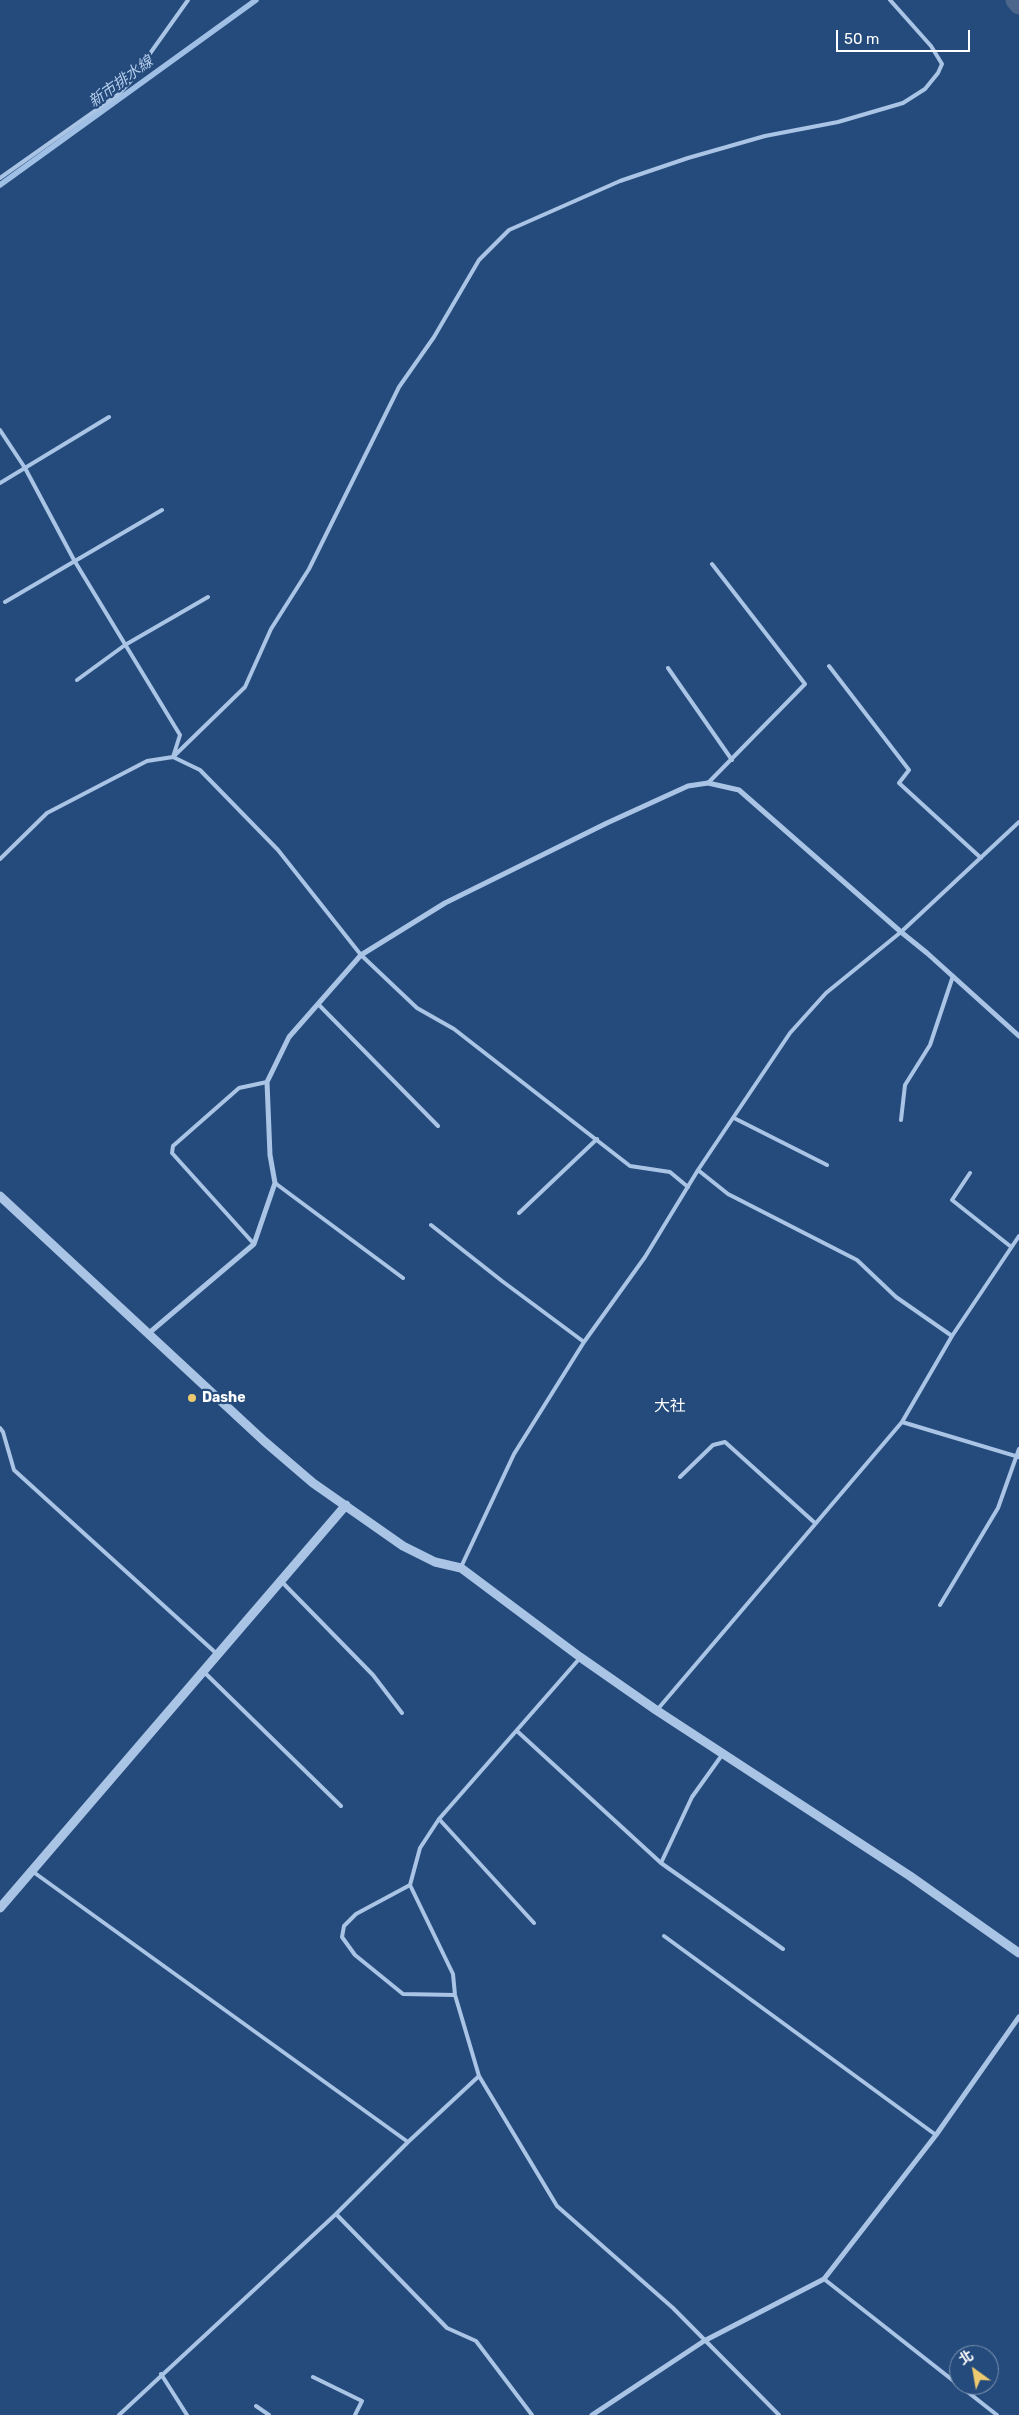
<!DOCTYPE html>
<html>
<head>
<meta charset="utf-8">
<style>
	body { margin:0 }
	#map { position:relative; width:1019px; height:2415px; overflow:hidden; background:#254b7c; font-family:Rubik,"Noto Sans TC",sans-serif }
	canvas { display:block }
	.north { position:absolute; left:949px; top:2345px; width:50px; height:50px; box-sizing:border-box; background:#254b7c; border:1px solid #7c93b0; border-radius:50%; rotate:328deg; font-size:14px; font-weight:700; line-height:20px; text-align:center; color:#fff }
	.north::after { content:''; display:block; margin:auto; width:18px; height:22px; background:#eeca6f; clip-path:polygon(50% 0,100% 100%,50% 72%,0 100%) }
	.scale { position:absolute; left:836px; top:30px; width:134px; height:22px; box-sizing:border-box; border:2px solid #fff; border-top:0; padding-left:6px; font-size:15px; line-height:18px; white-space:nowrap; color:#fff; -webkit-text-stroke:4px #254b7c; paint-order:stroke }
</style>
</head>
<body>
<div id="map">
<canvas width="1019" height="2415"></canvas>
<div class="north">北</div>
<div class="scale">50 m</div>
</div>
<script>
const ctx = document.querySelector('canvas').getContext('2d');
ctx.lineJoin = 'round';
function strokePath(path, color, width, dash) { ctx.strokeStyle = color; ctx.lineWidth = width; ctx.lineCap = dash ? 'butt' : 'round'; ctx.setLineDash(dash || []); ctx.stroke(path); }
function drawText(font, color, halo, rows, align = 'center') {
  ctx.font = font + ' Rubik,"Noto Sans TC",sans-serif'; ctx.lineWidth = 4.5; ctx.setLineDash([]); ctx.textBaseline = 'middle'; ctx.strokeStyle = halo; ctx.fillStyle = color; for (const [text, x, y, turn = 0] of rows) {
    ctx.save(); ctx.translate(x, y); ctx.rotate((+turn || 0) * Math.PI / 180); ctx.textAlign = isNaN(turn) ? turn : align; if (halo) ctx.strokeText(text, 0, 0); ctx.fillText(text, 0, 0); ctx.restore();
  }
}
strokePath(new Path2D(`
	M0,185L256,0`), '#9fbfe5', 5.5);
strokePath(new Path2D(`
	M1015,0L1019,5`), '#4c678b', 19);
strokePath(new Path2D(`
	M0,178L119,94L129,83L188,0
	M0,430L25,468L74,560L180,735L173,757L200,770L278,850L361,955L417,1008L454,1029L630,1166L670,1172L688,1187
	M0,483L109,417
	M5,602L162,510
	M829,666L909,770L899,783L981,858
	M668,668L732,760
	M77,680L125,645L208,597
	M708,783L805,684L712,564
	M0,859L47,813L147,761L173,757L245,687L271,629L309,569L399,387L434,337L479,260L509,230L620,181L688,158L765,136L838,122L903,103L925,89L938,73L942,64L931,46L890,0
	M319,1005L438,1126
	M734,1118L827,1165
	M901,1120L905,1085L930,1045L953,976
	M698,1170L728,1194L857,1260L896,1297L952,1336
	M970,1173L952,1200L1010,1246
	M275,1183L403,1278
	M519,1213L597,1139
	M431,1225L502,1281L584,1342
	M254,1244L172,1153L173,1146L239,1088L267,1082
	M902,1422L1019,1457
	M0,1428L3,1432L14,1470L217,1654
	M680,1477L713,1445L725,1442L815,1523
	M461,1567L514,1454L584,1342L645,1257L698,1170L790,1033L826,993L901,932L1019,822
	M282,1582L373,1675L402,1713
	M940,1605L998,1508L1019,1449
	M580,1658L439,1819L420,1848L410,1885L453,1974L455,1995L479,2076L557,2206L673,2308L779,2415
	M203,1671L341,1806
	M657,1710L902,1422L952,1336L1019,1236
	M517,1731L661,1863L783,1949
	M439,1819L534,1923
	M661,1863L692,1797L722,1755
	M32,1871L408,2142
	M410,1885L356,1914L344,1926L342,1937L355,1955L403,1994L455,1995
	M664,1936L936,2135
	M336,2214L447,2328L476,2341L532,2415
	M824,2279L997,2415
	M161,2374L187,2415
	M313,2377L362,2401L355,2415
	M256,2406L269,2415
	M119,2415L336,2214L408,2142L479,2076`), '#aac4e5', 4);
strokePath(new Path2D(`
	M149,1333L254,1244L275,1183L270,1155L267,1082L289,1037L361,955L445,903L607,823L688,786L708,783L739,790L901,932L927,953L1019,1036
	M592,2415L704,2341L824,2279L936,2135L1019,2017`), '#aac4e5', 5);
strokePath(new Path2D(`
	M0,1196L264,1441L313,1483L403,1546L435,1562L461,1568L580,1657L656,1710L910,1876L1019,1953
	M0,1908L346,1505`), '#aac4e5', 9);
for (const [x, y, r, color] of [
	[192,1398,5,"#eeca6f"]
]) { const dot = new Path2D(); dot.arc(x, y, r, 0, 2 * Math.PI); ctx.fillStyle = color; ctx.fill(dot); strokePath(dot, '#254b7c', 2); }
drawText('bold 14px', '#fff', '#254b7c', [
	["Dashe",202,1398]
], 'left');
drawText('italic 15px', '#b5ceed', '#254b7c', [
	["新市排水線",121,82,-36]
]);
drawText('16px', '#fff', '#254b7c', [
	["大社",670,1406]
]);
</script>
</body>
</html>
